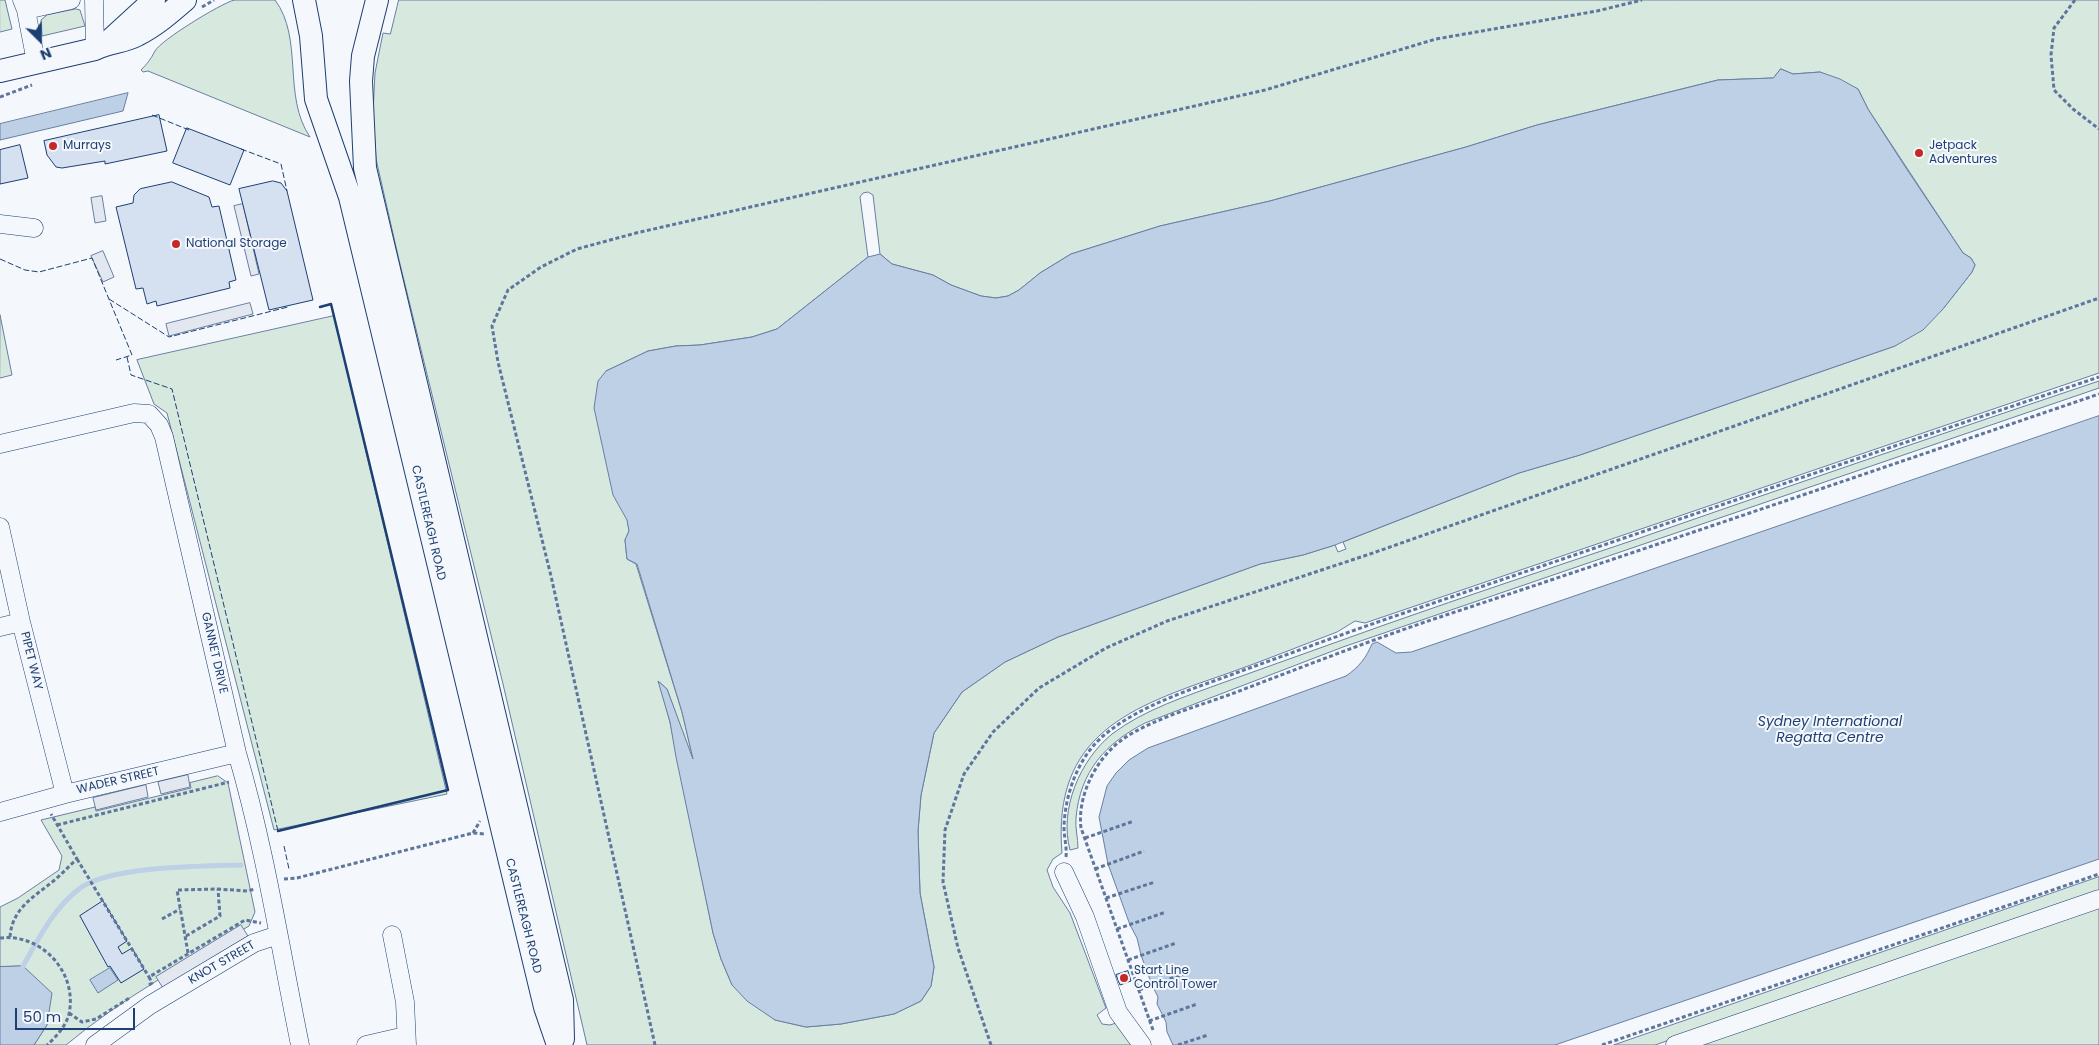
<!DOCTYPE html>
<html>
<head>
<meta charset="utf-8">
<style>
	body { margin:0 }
	#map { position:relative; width:2099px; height:1045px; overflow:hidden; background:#f4f7fb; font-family:Poppins,sans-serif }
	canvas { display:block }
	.north { position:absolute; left:15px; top:15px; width:50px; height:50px; -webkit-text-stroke:4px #f4f7fb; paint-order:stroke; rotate:157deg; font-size:14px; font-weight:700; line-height:20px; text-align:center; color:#1d3f73 }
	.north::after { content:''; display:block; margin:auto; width:18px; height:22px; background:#1d3f73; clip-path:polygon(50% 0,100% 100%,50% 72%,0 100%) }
	.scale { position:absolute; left:15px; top:1008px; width:120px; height:22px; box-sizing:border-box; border:2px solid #1d3f73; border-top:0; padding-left:6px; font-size:15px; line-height:18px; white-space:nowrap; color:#1d3f73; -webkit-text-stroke:4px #f4f7fb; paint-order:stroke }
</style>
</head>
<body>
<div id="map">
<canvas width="2099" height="1045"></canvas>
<div class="north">N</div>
<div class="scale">50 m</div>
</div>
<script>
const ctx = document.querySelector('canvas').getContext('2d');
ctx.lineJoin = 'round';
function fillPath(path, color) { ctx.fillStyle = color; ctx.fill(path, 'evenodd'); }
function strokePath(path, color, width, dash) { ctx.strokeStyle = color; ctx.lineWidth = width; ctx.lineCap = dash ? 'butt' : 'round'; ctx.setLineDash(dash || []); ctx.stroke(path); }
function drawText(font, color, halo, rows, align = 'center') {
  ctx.font = font + ' Poppins,sans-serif'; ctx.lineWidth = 4; ctx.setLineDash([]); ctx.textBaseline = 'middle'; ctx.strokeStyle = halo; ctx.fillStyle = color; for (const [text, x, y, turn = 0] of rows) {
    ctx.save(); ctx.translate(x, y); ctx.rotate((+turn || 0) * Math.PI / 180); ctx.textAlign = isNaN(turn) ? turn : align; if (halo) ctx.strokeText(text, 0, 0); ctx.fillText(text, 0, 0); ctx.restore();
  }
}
const green = new Path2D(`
	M0,0H5L12,29L0,32Z
	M234,0H275C304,39 282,96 310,137L148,71L143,72L141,70C147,64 151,59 155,51C161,40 220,4 234,0Z
	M399,0H2099V373L1365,623L1355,621L1337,632C1300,646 1263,661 1226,674C1130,707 1052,734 1062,853L1053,859L1047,870L1053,887L1070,913L1106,1008L1097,1015L1102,1024L1110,1025L1116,1023L1133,1045H587L503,684L399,260L376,159L373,113L375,73L383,33L390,34ZM1781,69L1793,74L1820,72L1858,89L1868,109L1963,253L1971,258L1975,265L1972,272L1943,309L1895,346L1580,455L1519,473L1343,542L1346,549L1338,552L1335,545L1303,555L1260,564L1058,637L1005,662L962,692L934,733L921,795L918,831L920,893L934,967L931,986L921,1001L894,1014L841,1024L806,1027L775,1020L732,985L721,959L713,933L670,722L659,682L667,689L695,767L682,712L636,564L627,559L625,540L629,531L606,371L648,351L676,346L700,345L752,337L777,329L868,257L860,197L863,193L868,192L873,195L880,254L892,264L933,275L951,285L981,296L996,298L1008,296L1019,290L1040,273L1071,254L1160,226L1270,201L1466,147L1537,125L1718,80L1773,78Z
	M76,9L80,10L85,26L42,36L41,20L47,15Z
	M0,315L12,375L0,378Z
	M334,316L447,794L274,830L167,413L154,404L137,360Z
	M2099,381V388L1343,647L1145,723C1106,743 1080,771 1076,818C1075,828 1078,838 1078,848L1070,850C1059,809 1080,760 1112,734C1145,709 1187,696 1225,682C1279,663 1333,643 1387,624C1469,595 1551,568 1634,540C1789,486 1944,433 2099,381Z
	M218,776L228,783L255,912L249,926C187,963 122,998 66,1045H34L47,1025L23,966L0,967V907L18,898L59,870L62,856L41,820L95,807L96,811L191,788L190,783Z
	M2099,877V891L1655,1045H1614Z
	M2099,907V1045H1701Z`);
fillPath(green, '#d7e8df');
strokePath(green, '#687fa3', 1);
const parking = new Path2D(`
	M102,196L106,221L95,223L91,198Z
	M243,204L259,274L251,276L234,206Z
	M103,251L114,277L103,282L91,256Z
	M250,303L253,314L169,336L166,324Z
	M188,775L190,787L161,794L158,782Z
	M146,785L148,797L96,810L93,798Z
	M241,925L248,936L163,988L156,977Z`);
fillPath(parking, '#e3e8f0');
strokePath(parking, '#687fa3', 1);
const water = new Path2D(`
	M1781,69L1793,74L1820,72L1840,79L1858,89L1868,109L1904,165L1963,253L1971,258L1975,265L1972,272L1943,309L1923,330L1895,346L1580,455L1519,473L1335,545L1303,555L1260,564L1058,637L1005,662L962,692L934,733L921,795L918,831L920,893L934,967L931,986L921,1001L894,1014L841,1024L806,1027L775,1020L747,1001L732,985L721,959L713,933L676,757L670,722L658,681L667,689L693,759L682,712L637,564L627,559L625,540L629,531L627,520L613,495L594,408L598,381L606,371L648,351L676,346L700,345L752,337L777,329L868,257L880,254L892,264L933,275L951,285L981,296L996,298L1008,296L1019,290L1040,273L1071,254L1160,226L1270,201L1466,147L1537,125L1718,80L1773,78Z
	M128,93L123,111L0,140V124Z
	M2099,416V859L1555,1045H1173L1167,1032L1166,1022L1157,1004L1158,997L1152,985L1141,955L1137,938L1130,925L1108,864L1099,817L1107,786L1116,773L1129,760L1148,748L1346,676C1359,667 1366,658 1372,644L1377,642L1396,653L1411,652Z
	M23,966L52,993L47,1025L34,1045H0V967Z
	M110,968L118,980L98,993L90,980Z`);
fillPath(water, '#bed0e5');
strokePath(water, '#687fa3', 1);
strokePath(new Path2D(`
	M23,966C39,938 53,909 79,889C109,866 202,866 241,865`), '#bed0e5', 5);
const building = new Path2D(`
	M159,115L167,151L105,164V161L62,168L56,167L47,155L44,141Z
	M187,128L244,150L230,185L173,163Z
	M20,145L28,178L0,184V150Z
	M273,181L281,183L287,191L313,300L269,310L239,189Z
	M172,182L209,197L212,207L219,206L236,280L229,282L230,288L157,306L156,301L147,304L143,288L136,289L116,207L133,203L134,195L140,189Z
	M103,901L127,941L118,947L122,954L132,948L144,969L121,983L110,966L108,967L80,916Z
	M1128,971L1131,981L1120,985L1116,975Z`);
fillPath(building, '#d5e0f0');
strokePath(building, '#1d3f73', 1);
const minor = new Path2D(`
	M22,0L26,10L36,62
	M94,0L95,49
	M26,10L71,0
	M0,224L34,228
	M0,444L134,413L149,414L159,425L164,437L237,753C265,848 280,947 300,1045
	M0,527L21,622L65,794
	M0,627L21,622
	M0,812L65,794L237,753
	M1064,872L1085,917L1118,1012L1142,1045
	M392,935L405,1002L407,1045
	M95,1045L150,1005L254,943L278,935
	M366,1045L405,1036
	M1675,1045L2099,899`);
const major = new Path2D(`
	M304,0L311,36L316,99L350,197L545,1007L558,1045
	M377,0L363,56L361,81L365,168L562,1000L563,1039
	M108,42L154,0
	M0,71L95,49C109,42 124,42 137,35C155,26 170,13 185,0`);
strokePath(minor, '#1d3f73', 19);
strokePath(major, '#1d3f73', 24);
strokePath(new Path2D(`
	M2075,0L2054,28L2051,55L2054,90L2073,109L2099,129
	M202,7L214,0
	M0,97L32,85
	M57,825L229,782
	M473,833L480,821
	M1085,838L1134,821
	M1066,857C1067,847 1064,837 1064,827C1065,794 1078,758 1103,736C1142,703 1197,688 1244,670C1300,650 1356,629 1413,610C1642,532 1870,454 2099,377
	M77,859L149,977
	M1095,869L1144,851
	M284,879L297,878L473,833L485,834
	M1106,898L1155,882
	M162,919L180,909
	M1117,929L1166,912
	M186,936L220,916L218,889
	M10,937C12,907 36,896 57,878C64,872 70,865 77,859L51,814
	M0,938C41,933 78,972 69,1014C66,1026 56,1037 47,1045
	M188,953L177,890L218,889L247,891L255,889
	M1128,960L1176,943
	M149,985L152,983L149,977L245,920L261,923
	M1139,990L1186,973
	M69,1013L82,1022L96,1019L131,997
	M1149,1021L1197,1004
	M1153,1030L1081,828C1077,796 1096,758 1123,739C1154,718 1199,706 1234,693C1305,666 1376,638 1449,614C1666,542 1882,468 2099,394
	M655,1045L551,576L498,362L492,326L508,290L541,267L577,249L636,233L1265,90L1436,39L1597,11L1642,0
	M991,1045L958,948L943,882L945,830L964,774L993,732L1039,688L1106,648L1167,621L1370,554L2099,298
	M1178,1045L1208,1035
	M1602,1045L2099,874`), '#5e769c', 3, [4, 2.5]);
strokePath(minor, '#f4f7fb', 18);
strokePath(major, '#f4f7fb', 22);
strokePath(new Path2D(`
	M152,115L189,130
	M241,149L281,164L287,191
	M0,259L25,270L39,272L92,258L132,355L116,360
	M109,299L169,337L288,307
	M127,357L131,375L172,389L278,831
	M284,846L289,869`), '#1d3f73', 1, [6, 2.5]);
strokePath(new Path2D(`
	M278,831L448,790L331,304L320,307`), '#1d3f73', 2.5);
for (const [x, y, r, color] of [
	[53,146,5,"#c62828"],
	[1919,153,5,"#c62828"],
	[176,244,5,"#c62828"],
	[1124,978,5,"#c62828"]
]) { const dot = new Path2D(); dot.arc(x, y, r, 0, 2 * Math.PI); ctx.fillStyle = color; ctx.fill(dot); strokePath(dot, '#f4f7fb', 2); }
drawText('12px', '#1d3f73', '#f4f7fb', [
	["Murrays",63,146],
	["Jetpack",1929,146],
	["Adventures",1929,160],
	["National Storage",186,244],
	["Start Line",1134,971],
	["Control Tower",1134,985]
], 'left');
drawText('12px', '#1d3f73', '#f4f7fb', [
	["CASTLEREAGH ROAD",428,523,77],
	["GANNET DRIVE",214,653,77],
	["PIPET WAY",31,661,76],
	["WADER STREET",118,781,-13],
	["CASTLEREAGH ROAD",523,916,76],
	["KNOT STREET",222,963,-30]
]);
drawText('italic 14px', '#1d3f73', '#f4f7fb', [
	["Sydney International",1830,722],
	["Regatta Centre",1830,738]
]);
</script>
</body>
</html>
